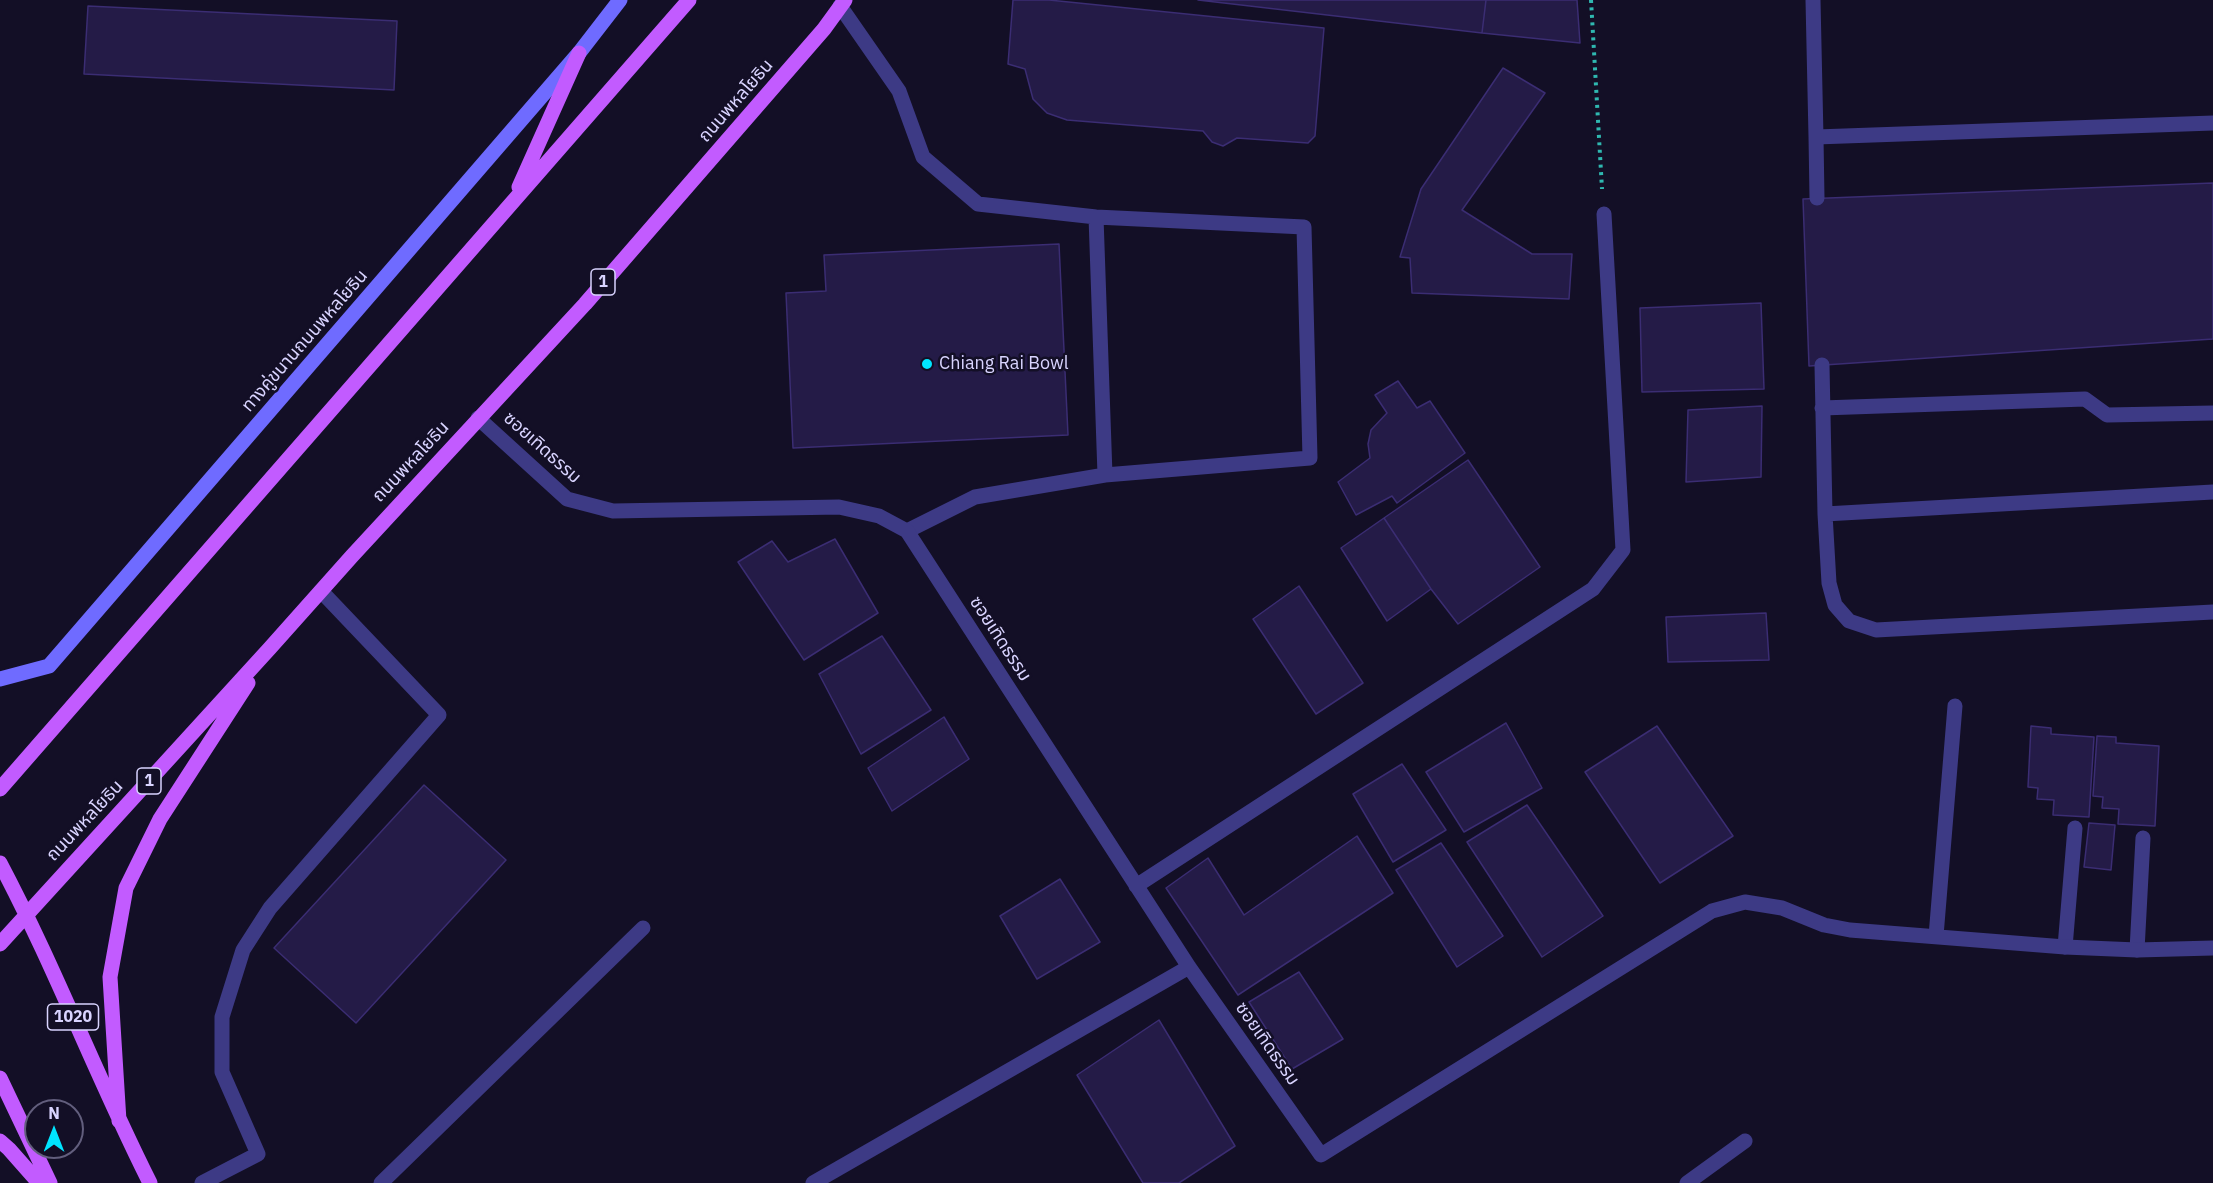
<!DOCTYPE html>
<html>
<head>
<meta charset="utf-8">
<style>
	body { margin:0 }
	#map { position:relative; width:2213px; height:1183px; overflow:hidden; background:#130f26; font-family:"IBM Plex Sans",sans-serif }
	canvas { display:block }
	.north { position:absolute; left:24px; top:1099px; width:60px; height:60px; box-sizing:border-box; background:#130f26; border:2px solid #625e7d; border-radius:50%; rotate:0deg; font-size:16px; font-weight:700; line-height:24px; text-align:center; color:#d9d4ff }
	.north::after { content:''; display:block; margin:auto; width:21px; height:27px; background:#00e5ff; clip-path:polygon(50% 0,100% 100%,50% 72%,0 100%) }
</style>
</head>
<body>
<div id="map">
<canvas width="2213" height="1183"></canvas>
<div class="north">N</div>
</div>
<script>
const ctx = document.querySelector('canvas').getContext('2d');
ctx.lineJoin = 'round';
function fillPath(path, color) { ctx.fillStyle = color; ctx.fill(path, 'evenodd'); }
function strokePath(path, color, width, dash) { ctx.strokeStyle = color; ctx.lineWidth = width; ctx.lineCap = dash ? 'butt' : 'round'; ctx.setLineDash(dash || []); ctx.stroke(path); }
function drawText(font, color, halo, rows, align = 'center') {
  ctx.font = font + ' "IBM Plex Sans","Noto Sans Thai",sans-serif'; ctx.lineWidth = 5; ctx.setLineDash([]); ctx.textBaseline = 'middle'; ctx.strokeStyle = halo; ctx.fillStyle = color; for (const [text, x, y, turn = 0] of rows) {
    ctx.save(); ctx.translate(x, y); ctx.rotate((+turn || 0) * Math.PI / 180); ctx.textAlign = isNaN(turn) ? turn : align; if (halo) ctx.strokeText(text, 0, 0); ctx.fillText(text, 0, 0); ctx.restore();
  }
}
const building = new Path2D(`
	M1013,0H1049L1324,28L1315,136L1308,143L1237,138L1223,146L1212,142L1203,131L1067,120L1047,113L1033,99L1025,69L1008,64Z
	M1198,0H1486L1482,33Z
	M1486,0H1577L1580,43L1482,33Z
	M88,6L397,21L394,90L84,74Z
	M1503,68L1545,93L1462,210L1532,254H1572L1569,299L1412,293L1410,258L1400,257L1421,189Z
	M2213,183V339L1809,366L1803,199Z
	M1059,244L1068,435L793,448L786,293L826,291L824,255Z
	M1761,303L1764,389L1642,392L1640,308Z
	M1398,381L1417,408L1430,401L1465,453L1397,503L1392,496L1356,515L1338,482L1370,458L1368,444L1371,430L1387,413L1375,395Z
	M1762,406L1761,477L1686,482L1688,410Z
	M1468,460L1540,567L1458,624L1431,589L1384,518Z
	M1384,518L1431,589L1387,621L1341,548Z
	M835,539L878,613L804,660L738,562L772,541L788,562Z
	M1299,586L1363,683L1316,714L1253,619Z
	M1766,613L1769,660L1668,662L1666,617Z
	M882,636L931,710L861,754L819,674Z
	M944,717L969,759L892,811L868,768Z
	M1506,723L1542,788L1464,832L1426,772Z
	M1657,726L1733,836L1660,883L1585,772Z
	M2031,726L2051,728V734L2094,737L2089,817L2053,815L2054,800L2037,799L2038,788L2028,787Z
	M2097,736L2116,737V743L2159,746L2155,826L2118,824L2119,809L2102,808L2103,797L2093,796Z
	M1402,764L1446,830L1393,862L1353,794Z
	M424,785L506,860L356,1023L274,948Z
	M1527,805L1603,916L1542,957L1467,842Z
	M2089,823L2115,825L2111,870L2084,867Z
	M1357,836L1393,893L1238,995L1166,888L1208,858L1244,915Z
	M1441,843L1503,936L1457,967L1396,870Z
	M1060,879L1100,942L1037,979L1000,916Z
	M1299,972L1343,1039L1292,1069L1249,1002Z
	M1159,1020L1235,1146L1179,1183H1143L1077,1075Z`);
fillPath(building, '#241b47');
strokePath(building, '#3b2d73', 1.5);
strokePath(new Path2D(`
	M1591,0L1602,189`), '#2fb8b0', 4, [3, 4.5]);
strokePath(new Path2D(`
	M1813,0L1816,137L2213,123
	M840,6L899,91L923,157L978,204L1096,217L1304,227L1310,458L1105,475L975,497L907,531
	M1816,137L1817,198
	M1096,217L1105,475
	M1822,365L1825,514L1829,583L1835,605L1849,621L1876,630L2213,612
	M1822,408L2085,399L2107,415L2213,413
	M1825,514L2213,492
	M2065,947L2075,828
	M2137,950L2143,838
	M202,1183L258,1154L222,1072V1017L243,950L270,908L439,715L321,591
	M1687,1183L1745,1141`), '#3d3a85', 15);
strokePath(new Path2D(`
	M478,418L567,499L613,511L839,507L879,516L907,531L1189,967L1321,1155L1712,911L1745,902L1782,908L1824,925L1850,930L2065,947L2137,950L2213,948
	M1136,886L1593,589L1623,550L1604,214
	M1936,936L1955,706
	M381,1183L643,928
	M813,1183L1189,967`), '#3d3a85', 15);
strokePath(new Path2D(`
	M0,679L49,666L579,53L620,0`), '#6f6bff', 15);
strokePath(new Path2D(`
	M519,187L579,53
	M0,789L689,0
	M0,863C55,967 97,1078 150,1183
	M0,944L270,648L352,556L585,304L824,29L845,0
	M0,1078L50,1183
	M119,1121L110,977L126,888L160,819L248,683
	M0,1141L9,1149L39,1183`), '#c25bff', 15);
for (const [x, y, r, color] of [
	[927,364,6,"#00e5ff"]
]) { const dot = new Path2D(); dot.arc(x, y, r, 0, 2 * Math.PI); ctx.fillStyle = color; ctx.fill(dot); strokePath(dot, '#130f26', 2); }
for (const [x, y, w] of [
	[603,282,24],
	[149,781,24],
	[73,1017,51]
]) { const box = new Path2D(); box.roundRect(x - w / 2, y - 13, w, 26, 4.5); ctx.fillStyle = '#130f26'; ctx.fill(box); strokePath(box, '#d9d4ff', 1.5); }
drawText('bold 16px', '#d9d4ff', null, [
	["1",603,282],
	["1",149,781],
	["1020",73,1017]
]);
drawText('18px', '#d9d4ff', '#130f26', [
	["ถนนพหลโยธิน",736,101,-49],
	["ทางคู่ขนานถนนพหลโยธิน",305,341,-49],
	["ซอยเทิดธรรม",542,448,42],
	["ถนนพหลโยธิน",411,462,-47],
	["ซอยเทิดธรรม",1000,639,57],
	["ถนนพหลโยธิน",85,821,-47],
	["ซอยเทิดธรรม",1267,1044,55]
]);
drawText('18px', '#d9d4ff', '#130f26', [
	["Chiang Rai Bowl",939,364]
], 'left');
</script>
</body>
</html>
